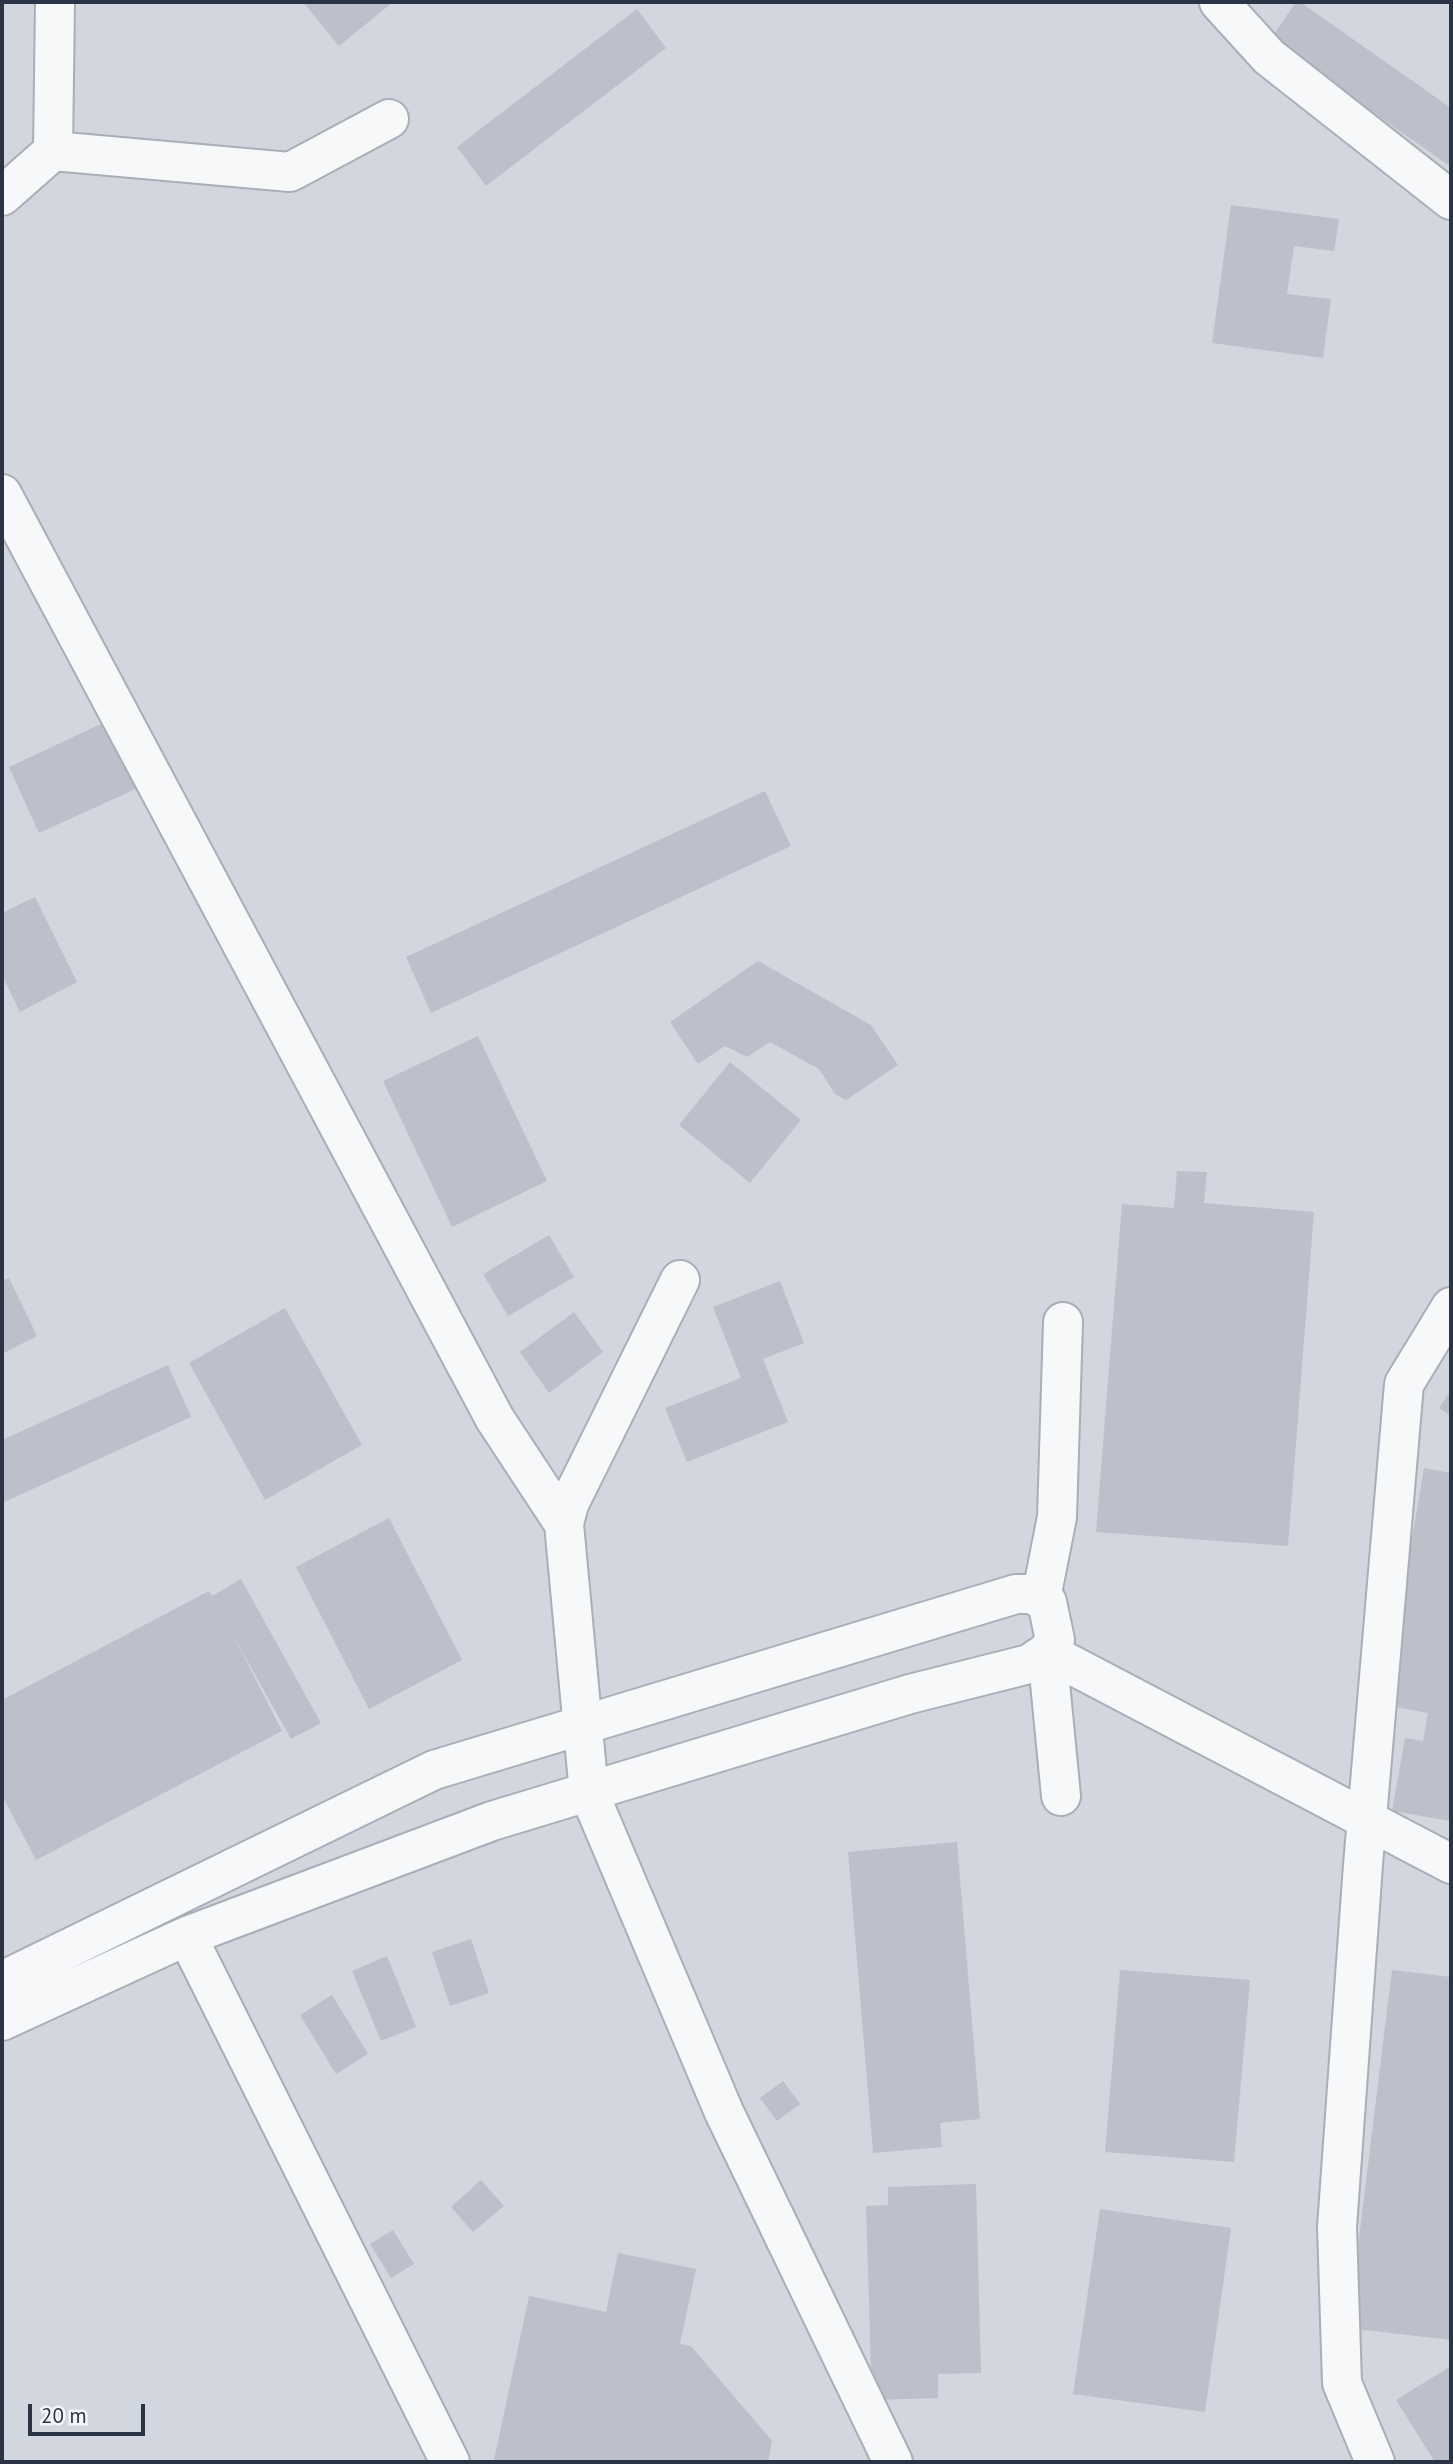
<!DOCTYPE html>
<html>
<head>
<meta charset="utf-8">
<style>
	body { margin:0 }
	#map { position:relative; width:1453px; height:2464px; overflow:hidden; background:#e4e7ec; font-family:"PT Sans",sans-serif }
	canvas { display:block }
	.frame { position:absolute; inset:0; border:4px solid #2b3445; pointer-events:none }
	.scale { position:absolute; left:28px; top:2404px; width:117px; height:32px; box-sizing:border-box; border:4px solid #2b3445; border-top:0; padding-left:9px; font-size:21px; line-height:24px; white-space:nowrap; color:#2b3445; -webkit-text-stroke:5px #f4f6f9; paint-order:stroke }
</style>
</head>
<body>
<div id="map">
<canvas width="1453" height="2464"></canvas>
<div class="frame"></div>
<div class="scale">20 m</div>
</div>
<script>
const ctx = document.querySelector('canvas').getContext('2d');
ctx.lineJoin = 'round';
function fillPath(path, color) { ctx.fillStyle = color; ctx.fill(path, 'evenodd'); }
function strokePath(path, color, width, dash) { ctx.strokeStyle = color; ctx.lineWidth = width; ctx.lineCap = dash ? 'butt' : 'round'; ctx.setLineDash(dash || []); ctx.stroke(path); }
fillPath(new Path2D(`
	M2,2H1451V2462H2Z`), '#d2d6de');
fillPath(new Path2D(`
	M303,2H393L339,46Z
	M1296,2H1300L1451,108V167L1270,40Z
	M637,9L666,48L486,186L457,147Z
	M1231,205L1339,219L1334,251L1294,246L1287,294L1331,299L1323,358L1212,343Z
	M118,716L149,783L39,833L9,767Z
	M765,791L791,846L431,1013L406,957Z
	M35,897L77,982L20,1012L2,975V913Z
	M758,961L871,1025L898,1065L846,1100L835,1094L819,1069L770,1042L747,1057L725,1046L698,1064L670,1022Z
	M478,1036L547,1181L452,1227L383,1081Z
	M730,1062L801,1120L750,1183L679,1125Z
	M1177,1171L1207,1172L1204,1203L1314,1212L1288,1546L1096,1532L1122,1204L1174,1208Z
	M549,1235L574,1277L508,1316L483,1274Z
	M9,1278L37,1336L2,1354V1281Z
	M780,1281L804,1343L763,1359L788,1422L687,1462L665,1408L741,1378L713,1307Z
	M285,1308L362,1445L265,1500L189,1363Z
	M574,1312L603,1352L549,1393L520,1352Z
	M168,1365L191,1417L2,1503V1440Z
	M1451,1390V1416L1439,1408Z
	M1424,1468L1451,1473V1821L1392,1811L1405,1738L1423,1741L1428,1713L1384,1705Z
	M389,1518L462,1660L369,1709L296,1567Z
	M241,1579L321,1723L291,1739L233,1635L282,1731L36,1860L2,1795V1700L209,1591L212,1596Z
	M957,1842L980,2119L940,2123L942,2147L873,2153L848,1852Z
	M471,1939L489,1993L450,2006L432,1952Z
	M387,1956L416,2027L381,2041L352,1971Z
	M1120,1970L1250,1980L1234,2162L1105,2152Z
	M1392,1970L1451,1977V2340L1348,2328Z
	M332,1995L368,2054L336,2074L300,2015Z
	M783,2081L800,2104L777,2121L760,2098Z
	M481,2180L504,2206L473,2232L451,2207Z
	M976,2184L981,2373L938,2374V2398L872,2400L866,2206L888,2205V2187Z
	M1100,2209L1231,2228L1205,2412L1073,2394Z
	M393,2230L414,2264L391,2278L370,2244Z
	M618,2253L696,2269L680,2344L691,2346L772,2441L768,2462H503L494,2460L529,2296L606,2312Z
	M1451,2366V2462H1435L1396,2400Z`), '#bbc0ca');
const minor = new Path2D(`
	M55,2L53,151L290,172L389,119
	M1219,2L1269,57L1451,200
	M2,196L53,151
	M2,494L495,1419L564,1524
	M680,1280L569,1504L564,1524L589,1793L724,2112L893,2462
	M1041,1598L1057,1517L1063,1322
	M1047,1652L1451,1864
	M1047,1652L1061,1796
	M187,1936L450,2462
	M2,1981L434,1770L1016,1594H1031L1047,1602L1055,1640L1047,1652L1029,1664L910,1694L492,1821L187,1936L2,2021
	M1375,2462L1342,2383L1337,2227L1363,1865L1404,1384L1451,1307`);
strokePath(minor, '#a9aeb7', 42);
strokePath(minor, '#f7f8fa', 38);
</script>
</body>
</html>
